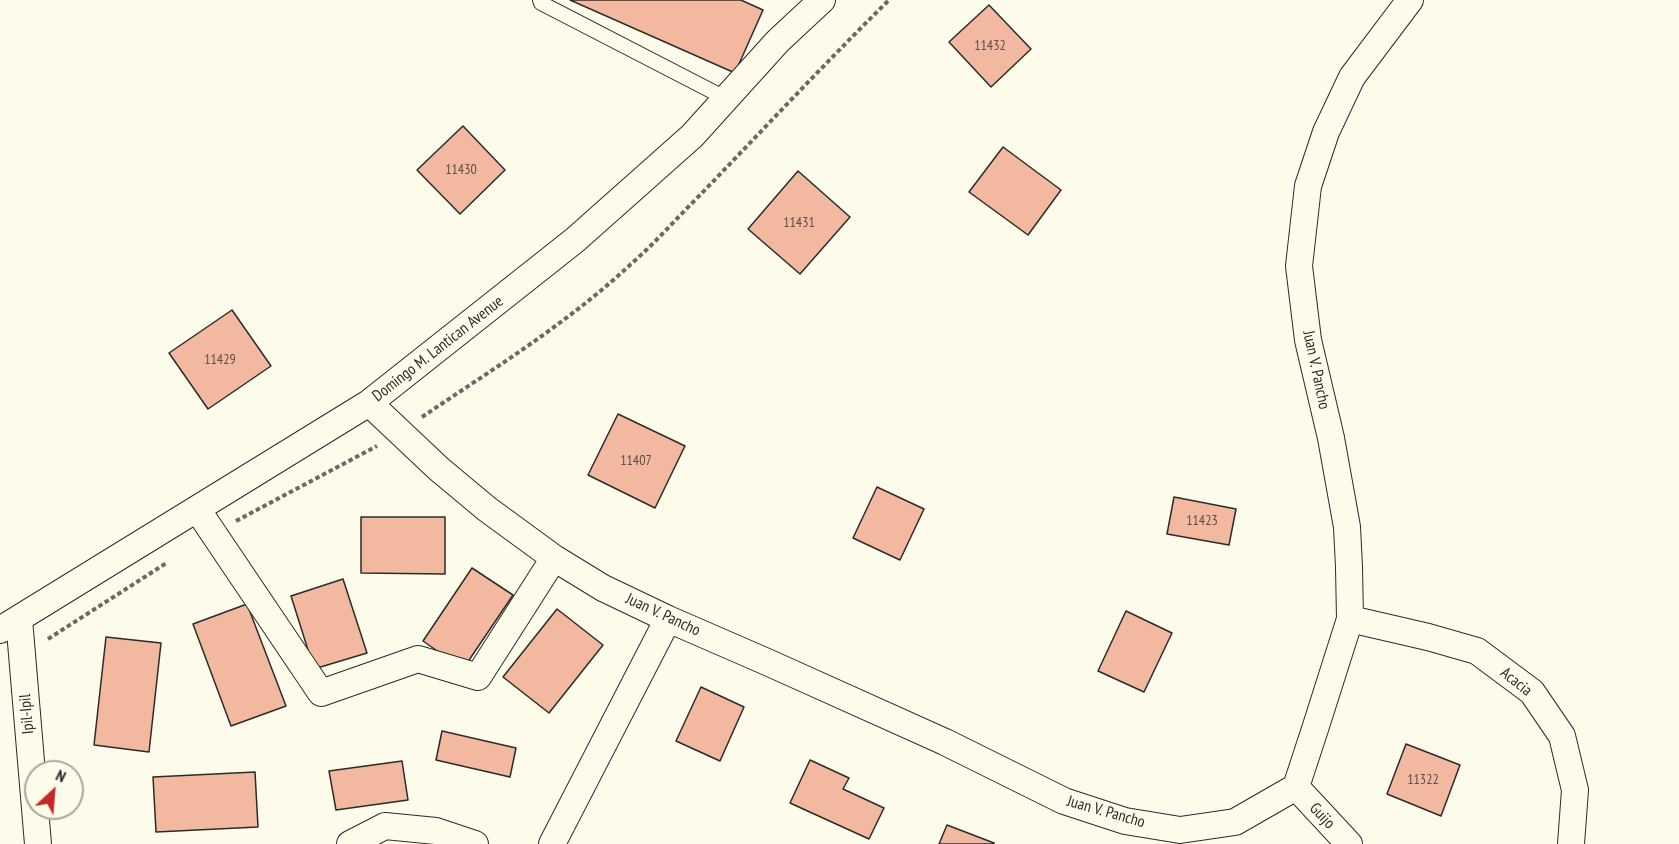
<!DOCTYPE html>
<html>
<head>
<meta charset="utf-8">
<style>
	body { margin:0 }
	#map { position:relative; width:1679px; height:844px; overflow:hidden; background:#fdfbea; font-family:"PT Sans Narrow",sans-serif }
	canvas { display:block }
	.north { position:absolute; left:24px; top:760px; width:60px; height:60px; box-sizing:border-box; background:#fdfbea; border:2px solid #a9a89e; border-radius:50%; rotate:26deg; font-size:16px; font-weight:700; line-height:24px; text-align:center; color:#2b2b2b }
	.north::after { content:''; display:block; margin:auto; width:21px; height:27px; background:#c62828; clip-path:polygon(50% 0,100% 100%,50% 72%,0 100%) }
</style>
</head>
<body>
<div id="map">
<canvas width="1679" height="844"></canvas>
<div class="north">N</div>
</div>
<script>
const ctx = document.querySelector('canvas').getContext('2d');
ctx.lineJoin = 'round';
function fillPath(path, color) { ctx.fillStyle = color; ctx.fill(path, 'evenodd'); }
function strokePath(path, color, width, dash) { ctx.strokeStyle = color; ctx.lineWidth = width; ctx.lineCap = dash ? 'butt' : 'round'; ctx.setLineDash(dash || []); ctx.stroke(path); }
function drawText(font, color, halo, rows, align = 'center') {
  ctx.font = font + ' "PT Sans Narrow",sans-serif'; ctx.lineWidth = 4.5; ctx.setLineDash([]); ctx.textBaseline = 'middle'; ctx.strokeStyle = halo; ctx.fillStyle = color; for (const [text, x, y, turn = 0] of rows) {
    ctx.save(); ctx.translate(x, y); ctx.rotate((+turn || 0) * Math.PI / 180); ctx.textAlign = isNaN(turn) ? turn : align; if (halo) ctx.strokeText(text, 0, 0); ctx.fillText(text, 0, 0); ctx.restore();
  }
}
const building = new Path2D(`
	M570,0H741L763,10L735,73Z
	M989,5L1031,49L991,87L949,42Z
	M463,126L505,170L460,214L417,170Z
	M1003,147L1061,190L1028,235L969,192Z
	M798,171L850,217L800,274L748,229Z
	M232,310L271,366L208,409L169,353Z
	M618,414L685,446L655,508L588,475Z
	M877,487L924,509L900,560L853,538Z
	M1174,497L1236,509L1229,545L1167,534Z
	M361,517H445V574L361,573Z
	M472,568L513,595L463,669L423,641Z
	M343,579L367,653L314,669L291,596Z
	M247,604L286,706L231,726L193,624Z
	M557,609L603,645L549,713L503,677Z
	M1126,611L1172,633L1144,692L1098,671Z
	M106,637L161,643L149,752L94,745Z
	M701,687L744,707L720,761L676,741Z
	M442,731L516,748L510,777L436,760Z
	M1406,744L1460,765L1441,816L1387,794Z
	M810,760L849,778L843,789L884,808L869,839L790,803Z
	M402,761L408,800L336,810L329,771Z
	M255,772L258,827L156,832L153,777Z
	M947,825L994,843V844H939Z`);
fillPath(building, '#f2b8a0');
strokePath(building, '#2b2b2b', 1.5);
const service = new Path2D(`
	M540,0L541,3L727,99`);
const minor = new Path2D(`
	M369,403L439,469L487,509L554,558L603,588L668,619L767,662L945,742L1064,801L1125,821L1180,830L1235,822L1296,787L1316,726L1350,619L1349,567L1347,527L1331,438L1308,340L1299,266L1308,186L1326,132L1352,77L1410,0
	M197,509L321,693L418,659L478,677L554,558
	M19,619L38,844
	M1350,619L1428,637L1477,651L1532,692L1562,736L1575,790L1571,844
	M0,630L369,403L575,240L692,136L778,41L822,0
	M1296,787L1349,844
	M350,844L385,826L436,831L475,844
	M552,844L668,619`);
strokePath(service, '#2b2b2b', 16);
strokePath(minor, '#2b2b2b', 28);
strokePath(new Path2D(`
	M422,417C493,369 568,323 631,264C655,243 676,219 699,196C762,131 824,64 889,0
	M236,521L377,446
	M48,639L168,562`), '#6a6964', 4, [4.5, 3]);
strokePath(service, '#fdfbea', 14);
strokePath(minor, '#fdfbea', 26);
drawText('14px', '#5d4e48', null, [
	["11432",990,46],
	["11430",461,170],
	["11431",799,223],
	["11429",220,360],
	["11407",636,461],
	["11423",1202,521],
	["11322",1423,780]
]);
drawText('16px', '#2b2b2b', '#fdfbea', [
	["Domingo M. Lantican Avenue",438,349,-38],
	["Juan V. Pancho",1316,370,78],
	["Juan V. Pancho",663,615,25],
	["Acacia",1516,682,39],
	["Ipil-Ipil",27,714,-95],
	["Juan V. Pancho",1106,812,16],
	["Guijo",1322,816,47]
]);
</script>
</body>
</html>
